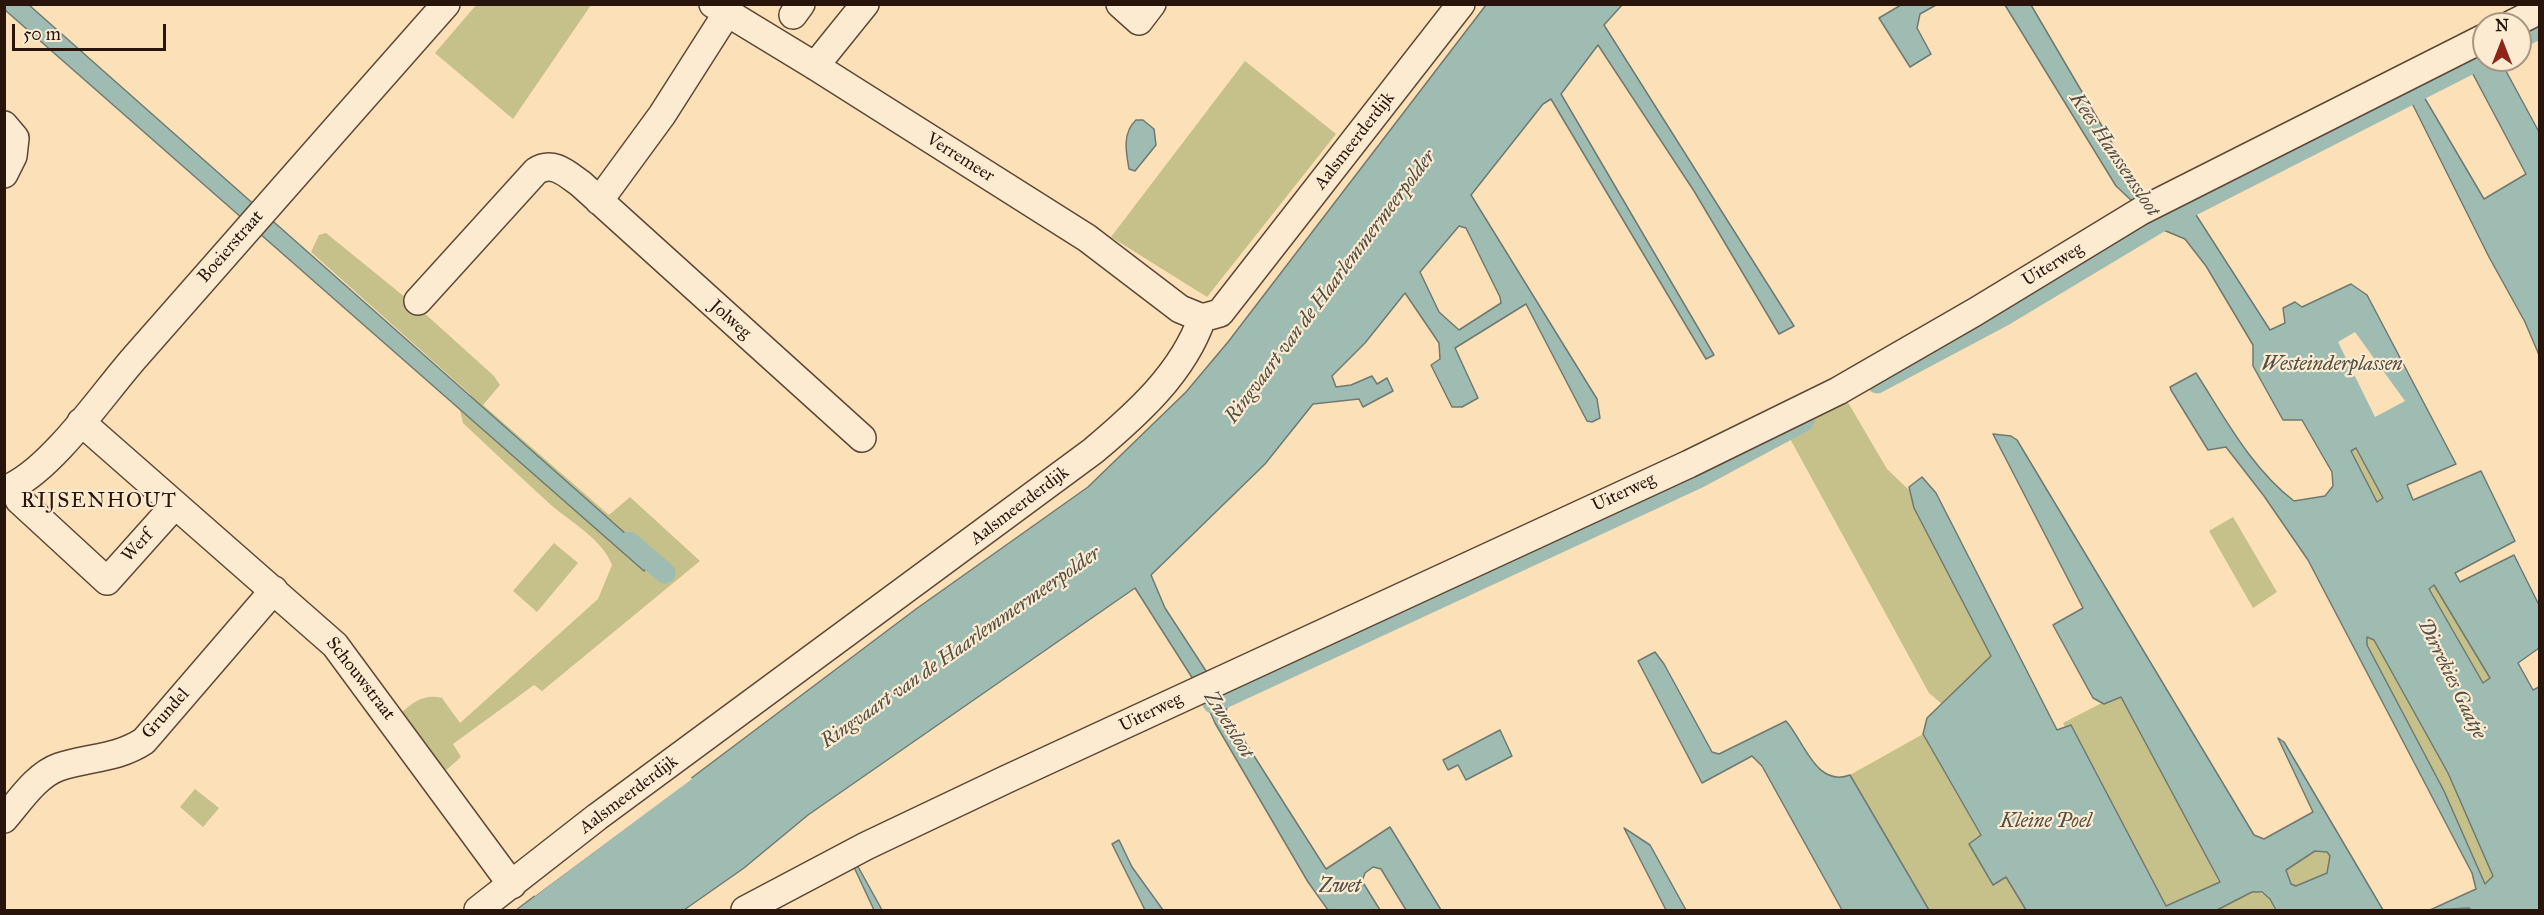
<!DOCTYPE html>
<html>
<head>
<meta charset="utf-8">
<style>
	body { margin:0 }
	#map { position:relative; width:2544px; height:915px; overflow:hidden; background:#fbe0b8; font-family:"IM FELL Great Primer",serif }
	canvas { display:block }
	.frame { position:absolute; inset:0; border:6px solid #29140b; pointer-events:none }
	.north { position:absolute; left:2472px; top:12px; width:60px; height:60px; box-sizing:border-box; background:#fcebd1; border:2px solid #a89582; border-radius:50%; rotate:0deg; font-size:16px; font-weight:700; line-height:24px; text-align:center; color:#29140b }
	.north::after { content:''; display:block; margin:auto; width:21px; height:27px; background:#8f2418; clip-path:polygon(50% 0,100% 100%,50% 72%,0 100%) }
	.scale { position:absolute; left:12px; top:24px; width:154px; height:27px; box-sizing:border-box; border:3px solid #29140b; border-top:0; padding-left:8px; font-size:18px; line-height:21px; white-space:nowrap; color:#29140b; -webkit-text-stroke:4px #fcebd1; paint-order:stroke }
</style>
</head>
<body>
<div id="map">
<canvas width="2544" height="915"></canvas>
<div class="frame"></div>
<div class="north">N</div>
<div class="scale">50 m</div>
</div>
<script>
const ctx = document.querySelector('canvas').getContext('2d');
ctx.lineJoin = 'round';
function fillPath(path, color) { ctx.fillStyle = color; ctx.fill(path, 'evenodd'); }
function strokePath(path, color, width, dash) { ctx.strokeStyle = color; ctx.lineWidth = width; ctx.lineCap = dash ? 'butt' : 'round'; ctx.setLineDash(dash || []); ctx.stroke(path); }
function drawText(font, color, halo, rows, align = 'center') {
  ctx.font = font + ' "IM FELL Great Primer",serif'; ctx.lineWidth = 4.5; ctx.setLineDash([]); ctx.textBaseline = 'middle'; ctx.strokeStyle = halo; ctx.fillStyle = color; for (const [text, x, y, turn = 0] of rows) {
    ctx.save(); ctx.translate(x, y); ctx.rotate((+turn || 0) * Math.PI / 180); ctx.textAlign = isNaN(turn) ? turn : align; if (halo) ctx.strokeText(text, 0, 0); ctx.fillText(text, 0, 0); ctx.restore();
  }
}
fillPath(new Path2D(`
	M477,4L591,5L513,119L435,53Z
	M1245,61L1336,134L1207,297L1111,237Z
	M326,233L422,311L494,376L500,385L483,405L609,515L630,497L700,561L542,691L534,685L453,744L461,757L444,772L401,713C415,701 424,694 442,698L460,723L598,599L612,565C603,540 571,522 551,505C521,478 492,450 463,423L460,410L471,395L311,252L319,235Z
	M1843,394L1887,469L1909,490L1914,508L1991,656L1942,704L1929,693L1782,424Z
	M2356,448L2384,498L2377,502L2351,450Z
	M2233,517L2277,592L2253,608L2209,531Z
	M554,543L578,563L537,612L513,591Z
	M2435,585L2490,678L2483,684L2429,589Z
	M2367,637L2374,640L2448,773L2494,876L2485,885L2444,791L2367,645Z
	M2121,693L2219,882L2161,910L2063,723Z
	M1923,734L1981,836L1969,845L1992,885L2006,876L2026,910H1929L1850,775Z
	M195,789L219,808L203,827L180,807Z
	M2315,851L2327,852L2330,856L2327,873L2296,886L2291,884L2286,870Z
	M2252,892C2266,892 2270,898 2276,910H2217Z`), '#c6c08a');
const water = new Path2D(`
	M5,5H29L653,558L644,571L5,10Z
	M1486,5H1622L1604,25L1794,326L1779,334L1694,191L1598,45L1561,94L1714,355L1706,359L1551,99L1543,104L1471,195L1597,399L1600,418L1592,422L1587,421L1526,304L1455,348L1478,398L1462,407H1452L1431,365L1440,359L1439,343L1405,293L1365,343L1332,376L1336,387L1351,385L1372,376L1377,384L1387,378L1393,391L1363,407L1359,399L1313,404L1265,464L1151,575L1165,608L1208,674L1193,679L1135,588L808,815L744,868L684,910H516L916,609L1088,487L1186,392L1228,342ZM1459,226L1466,228L1500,297L1501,303L1459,330L1439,312L1420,272Z
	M1901,5H1936L1920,14L1917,28L1931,54L1910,67L1879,18Z
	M2005,5H2031L2143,196L2133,202L2116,186Z
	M2484,51V60H2500L2539,132V355L2525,322L2489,257L2406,91L2417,85L2484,199L2526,174L2466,61Z
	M1136,120H1143L1154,129L1156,145L1135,171L1129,169C1126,152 1122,133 1136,120Z
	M2189,204L2270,330L2285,323L2283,308L2295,302L2302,307L2351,284L2367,295L2456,464L2407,485L2413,500L2481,471L2515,541L2455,573L2460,582L2514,555L2539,605V648L2518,663L2533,690L2539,687V910H2471L2469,908L2430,910L2476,889L2472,873L2308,560L2264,496L2226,447L2208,450L2171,390L2170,387L2196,373C2225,418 2251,468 2294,501L2325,496L2333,486L2332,472L2302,420H2283L2253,366V345L2206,266L2185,239L2149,224L2163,213ZM2356,448L2383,498L2377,502L2351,451ZM2434,585L2490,678L2483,683L2429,589ZM2367,637L2374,640L2448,773L2493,876L2485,884L2444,791L2367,645Z
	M1993,434L2011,436L2017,440L2254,835L2264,839L2313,812L2278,738L2284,742L2383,910H2276L2270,899L2262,892H2252L2217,910H2026L2006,877L1993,885L1969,844L1981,835L1923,734L1927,718L1991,656L1914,508L1909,487L1922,477L1936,493L2057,730L2071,725L2166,906L2220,882L2121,697L2104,704L2093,698L2053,625L2083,608ZM2315,851L2327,852L2330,856L2327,873L2296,886L2291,884L2286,870Z
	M1655,652L1664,664L1712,752L1719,754L1786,721C1804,741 1816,788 1850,775L1929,910H1842L1762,766L1752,756L1702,783L1638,661Z
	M1220,688L1228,701L1226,712L1326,869L1390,827L1441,910H1406L1381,869L1373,867L1365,873L1362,881L1380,910H1328L1308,882L1215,723L1203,696Z
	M1500,730L1512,756L1466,780L1458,765L1448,770L1443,760Z
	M1624,828L1650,845L1686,910H1666Z
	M1119,840L1132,867L1163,910H1145L1112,844Z
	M856,863L882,910H874L853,865Z`);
fillPath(water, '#9fbcb3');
strokePath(water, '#707970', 1.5);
fillPath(new Path2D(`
	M2355,332L2405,401L2375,417L2338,342Z
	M690,776L692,779L535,896L533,894Z`), '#fbe0b8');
strokePath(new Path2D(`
	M2520,38L2540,28
	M1877,383L2003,316L2158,223L2484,57
	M629,542L665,573
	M1213,703L1698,478L1804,421`), '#9fbcb3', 21);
const minor = new Path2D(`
	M713,4L815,66L1087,238L1180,309L1202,318
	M1120,4L1139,21L1152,4
	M793,15L801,4
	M2512,24L2540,10
	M815,66L865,4
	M4,125L15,138L13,156L4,174
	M599,201L662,115L727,13
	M418,301L536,171C553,160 567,174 581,184L862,438
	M1202,318L1220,313L1461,4
	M81,422L335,645L512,885
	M13,486C56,464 104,392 137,355C240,237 343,121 446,4
	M13,486L19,500L107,581L175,505
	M4,819C19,802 36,775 59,767C88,757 117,759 144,741L274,590
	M478,910L597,817L1093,451C1137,414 1183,373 1202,318
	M745,910L866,846L1007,779L1689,464L1838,391L1975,312L2141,211L2484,38`);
strokePath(minor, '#5e4736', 30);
strokePath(minor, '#fcebd1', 27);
drawText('18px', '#29140b', '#fcebd1', [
	["Aalsmeerderdijk",1355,141,-52],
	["Verremeer",960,158,32],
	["Boeierstraat",231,247,-49],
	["Uiterweg",2053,265,-31],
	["Jolweg",730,320,42],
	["Uiterweg",1624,493,-25],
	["Aalsmeerderdijk",1020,506,-37],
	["Werf",138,546,-48],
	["Schouwstraat",360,679,52],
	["Uiterweg",1151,713,-26],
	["Grundel",166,714,-48],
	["Aalsmeerderdijk",629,795,-37]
]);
drawText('italic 20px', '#524f46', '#fcebd1', [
	["Kees Hanssenssloot",2114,155,56],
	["Ringvaart van de Haarlemmermeerpolder",1331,287,-53],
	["Westeinderplassen",2332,365],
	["Ringvaart van de Haarlemmermeerpolder",961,648,-35],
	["Dirrekies Gaatje",2451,679,64],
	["Zwetsloot",1228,725,58],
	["Kleine Poel",2046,822],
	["Zwet",1340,887]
]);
ctx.letterSpacing = '1.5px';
drawText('21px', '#29140b', '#fcebd1', [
	["RIJSENHOUT",99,502]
]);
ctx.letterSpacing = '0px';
</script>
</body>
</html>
